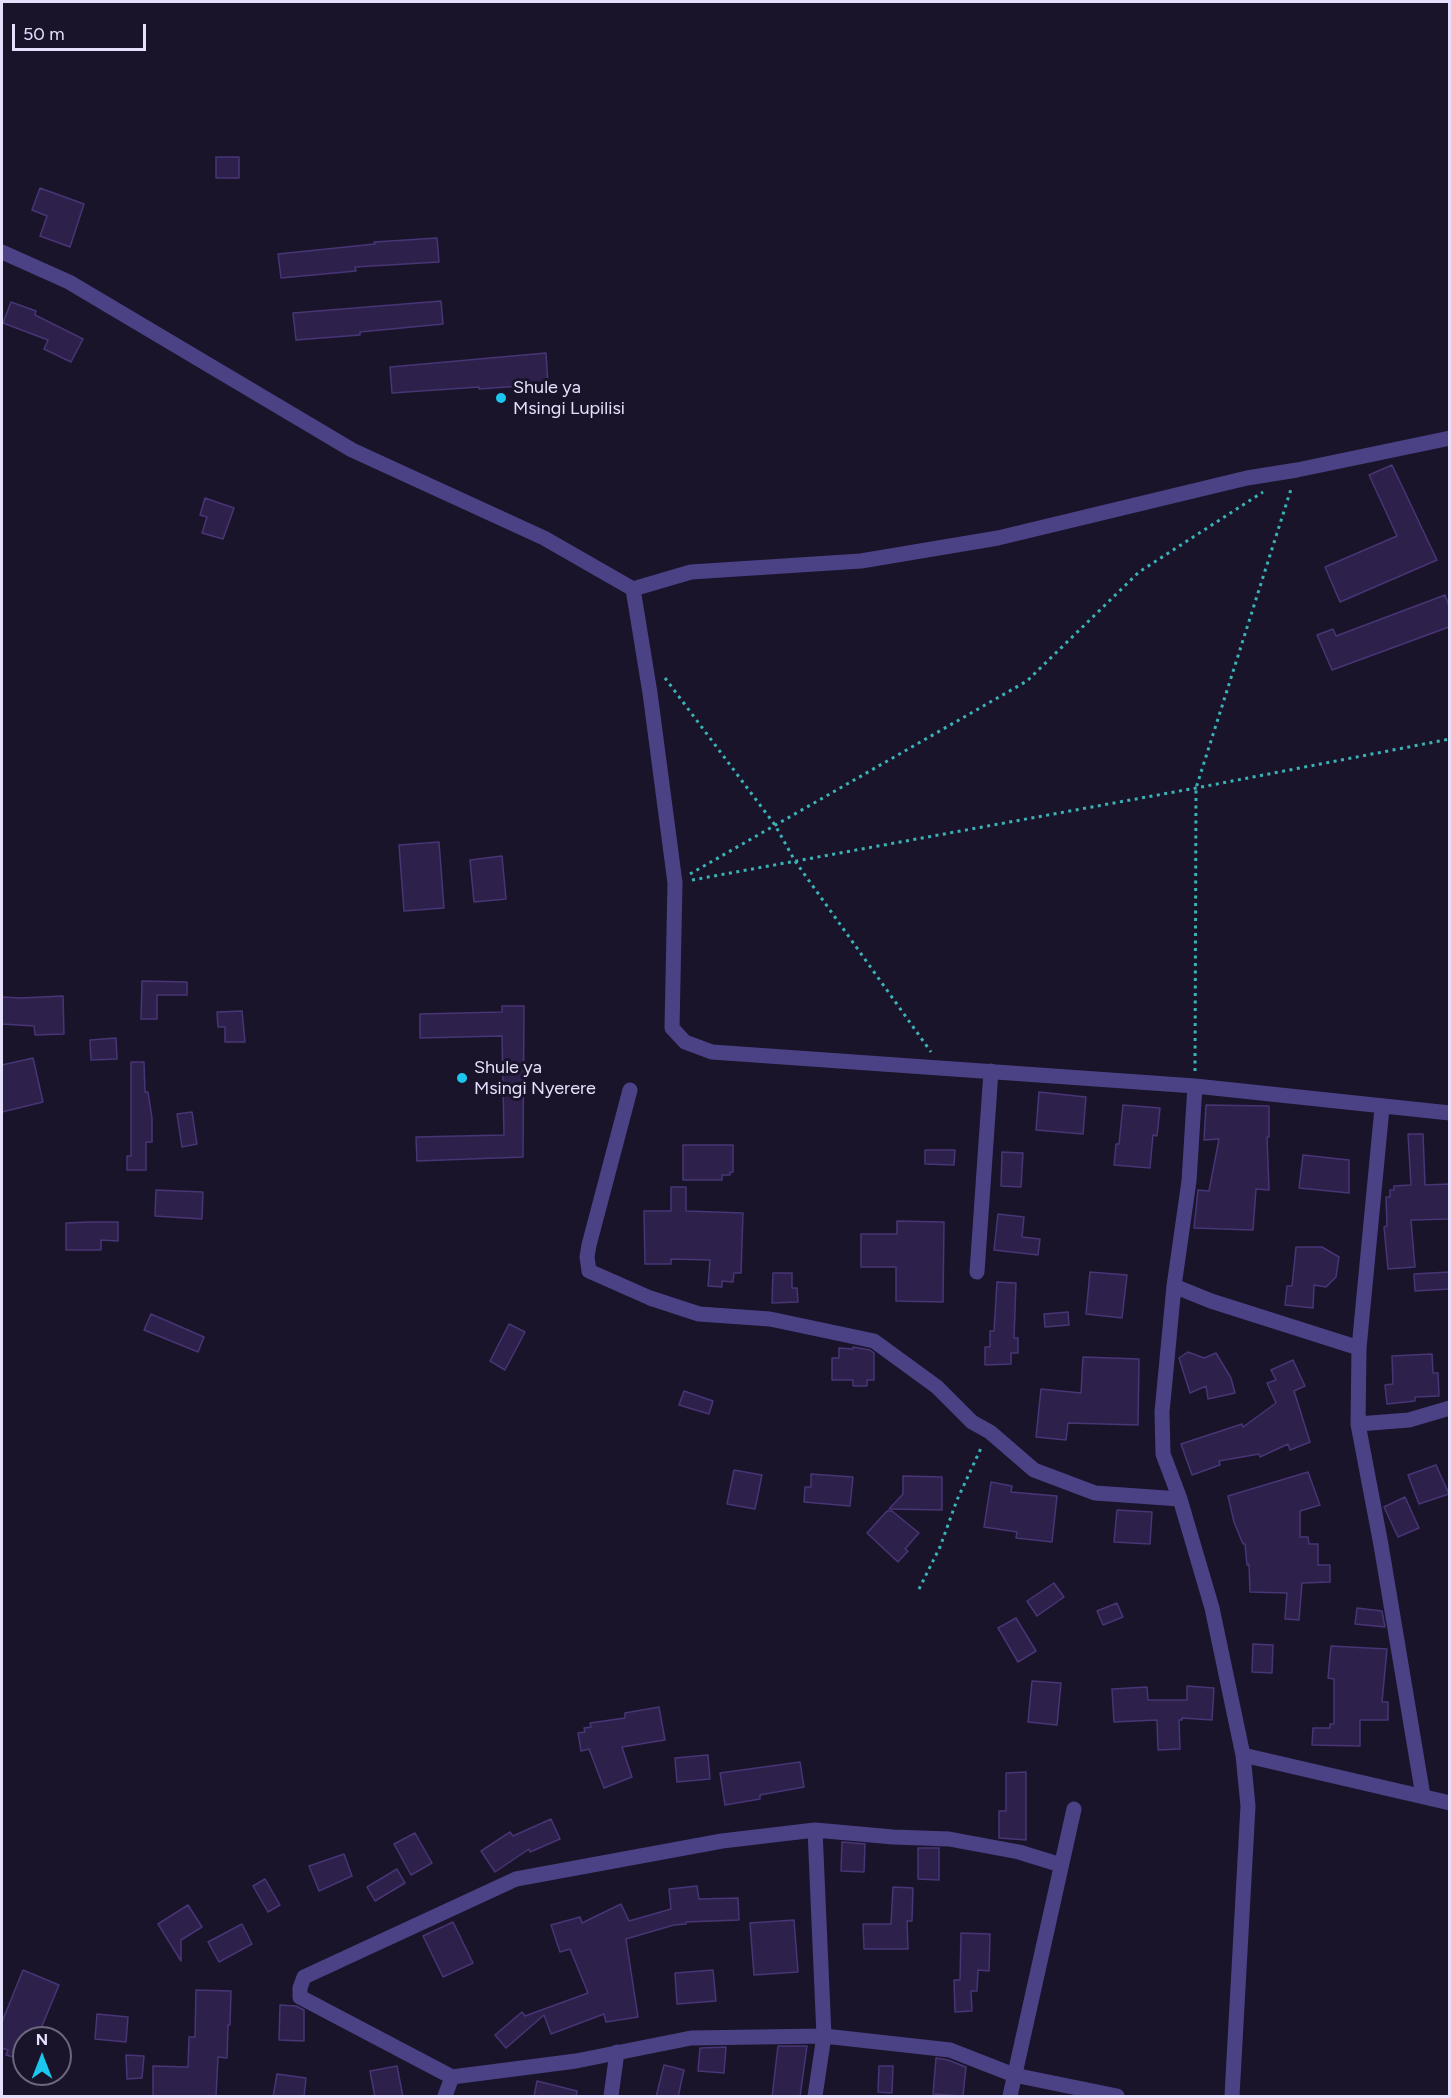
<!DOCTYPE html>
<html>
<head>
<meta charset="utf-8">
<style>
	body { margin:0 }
	#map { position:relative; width:1451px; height:2098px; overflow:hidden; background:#1a142b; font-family:Figtree,sans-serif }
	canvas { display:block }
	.frame { position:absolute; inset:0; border:3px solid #e6e0fd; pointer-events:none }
	.north { position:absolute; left:12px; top:2026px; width:60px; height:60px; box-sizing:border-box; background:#1a142b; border:2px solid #6c667f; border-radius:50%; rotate:0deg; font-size:16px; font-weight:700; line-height:24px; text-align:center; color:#e6e0fd }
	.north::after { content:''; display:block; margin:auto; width:21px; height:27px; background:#1bc7ee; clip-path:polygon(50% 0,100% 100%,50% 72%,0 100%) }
	.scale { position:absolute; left:12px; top:24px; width:134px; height:27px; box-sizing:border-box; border:3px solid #e6e0fd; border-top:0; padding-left:8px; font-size:18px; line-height:21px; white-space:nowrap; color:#e6e0fd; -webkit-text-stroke:4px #1a142b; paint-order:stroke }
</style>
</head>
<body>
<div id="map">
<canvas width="1451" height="2098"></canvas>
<div class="frame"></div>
<div class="north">N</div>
<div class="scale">50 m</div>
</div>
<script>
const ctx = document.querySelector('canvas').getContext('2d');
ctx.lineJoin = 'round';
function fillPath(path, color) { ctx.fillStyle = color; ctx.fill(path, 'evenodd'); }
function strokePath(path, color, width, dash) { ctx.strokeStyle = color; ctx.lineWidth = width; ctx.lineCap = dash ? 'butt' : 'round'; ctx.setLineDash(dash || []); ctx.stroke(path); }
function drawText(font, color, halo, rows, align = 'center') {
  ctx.font = font + ' Figtree,sans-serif'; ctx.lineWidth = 6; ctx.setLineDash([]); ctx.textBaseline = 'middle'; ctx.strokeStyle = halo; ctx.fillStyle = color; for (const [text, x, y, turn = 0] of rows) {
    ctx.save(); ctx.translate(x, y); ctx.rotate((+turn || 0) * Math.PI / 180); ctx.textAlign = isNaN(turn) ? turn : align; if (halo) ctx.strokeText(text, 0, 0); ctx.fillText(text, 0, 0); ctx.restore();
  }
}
const building = new Path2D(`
	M216,157H239V178H216Z
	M40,188L84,204L70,247L40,236L47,216L32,210Z
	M437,238L439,262L355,267L356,271L281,278L278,254L375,244L374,242Z
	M441,301L443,324L360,332V335L296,340L293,313Z
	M11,302L36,311L35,315L83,339L71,362L44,349L48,340L3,323Z
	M546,353L548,384L479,389V387L392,393L390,367Z
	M1392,465L1437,560L1340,602L1325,567L1397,536L1369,475Z
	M205,498L234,508L223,539L202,533L207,517L200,515Z
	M1445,595L1449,606V627L1332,670L1317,635L1333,629L1336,636Z
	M439,842L444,908L404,911L399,845Z
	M502,856L506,899L474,902L470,860Z
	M142,981L187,982V995H157V1019H141Z
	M63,996L64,1034L35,1035L34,1026L2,1024V997L21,998Z
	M502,1006H524L523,1157L417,1161L416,1137L504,1135L502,1036L420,1038V1014L502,1012Z
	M242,1011L245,1042H225V1027H218L217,1012Z
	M116,1038L117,1059L91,1060L90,1040Z
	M33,1058L43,1102L2,1112V1065Z
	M131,1062H144L145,1092H148L152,1118V1142H146V1170H127V1156H131Z
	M1039,1092L1086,1097L1083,1134L1036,1130Z
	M1123,1105L1160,1108L1157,1136L1153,1135L1150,1168L1114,1165L1116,1144H1119Z
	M1206,1105L1269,1106V1137H1267L1269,1190L1256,1189L1253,1230L1194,1228L1198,1190L1209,1191L1219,1139L1204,1140Z
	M192,1112L197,1144L182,1147L177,1114Z
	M1408,1134H1423L1425,1185L1449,1184V1219L1411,1220L1415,1267L1388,1269L1384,1227L1387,1226L1386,1197H1390V1190H1394V1186L1411,1185Z
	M683,1145H733V1172H730V1175H722V1180H683Z
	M925,1150H955L954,1165L925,1164Z
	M1002,1152L1023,1153L1021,1187L1001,1186Z
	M1303,1155L1349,1160V1193L1299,1188Z
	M671,1187H686V1211L743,1213L741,1273H734L733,1282L722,1281V1287L708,1286L710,1260L671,1259V1264H645L644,1211H671Z
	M156,1190L203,1192L202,1219L155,1216Z
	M998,1214L1024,1217L1022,1237L1040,1239L1038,1255L994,1250Z
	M897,1221L944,1222L943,1302L896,1301V1267H861V1234H897Z
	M89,1222H118V1241L101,1240V1250H66V1223Z
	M1296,1247H1322L1339,1257L1336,1277L1326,1287L1314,1285L1313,1308L1285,1305L1287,1286H1292Z
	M1090,1272L1127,1275L1122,1318L1086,1314Z
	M1449,1272V1289L1415,1291L1414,1274Z
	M773,1273H792V1288H797L798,1302L772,1303Z
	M997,1282L1016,1283L1014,1338H1018V1353H1011V1364L985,1365V1347H990V1331H994Z
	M1068,1312L1069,1325L1045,1327L1044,1314Z
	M151,1314L204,1337L198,1352L144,1330Z
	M509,1324L525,1332L505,1370L490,1361Z
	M853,1347L870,1350L874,1353V1380H867V1386H853V1380H832V1358H839V1348L853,1349Z
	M1188,1352L1204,1358L1216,1353L1231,1378L1235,1393L1208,1399L1206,1386L1190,1393L1179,1358Z
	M1432,1354L1433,1373H1438L1439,1396L1415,1397V1401L1387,1404L1385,1385L1393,1384L1392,1356Z
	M1083,1357L1139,1359L1138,1425L1068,1423L1066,1440L1036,1437L1041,1389L1081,1393Z
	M1293,1360L1305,1386L1294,1391L1310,1442L1290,1450L1288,1444L1260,1457L1259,1454L1219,1461L1220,1465L1192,1475L1181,1444L1242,1424L1243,1427L1276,1403L1267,1383L1276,1380L1271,1370Z
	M684,1391L713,1401L709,1414L679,1405Z
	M1436,1465L1449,1494L1419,1504L1408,1475Z
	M734,1470L762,1475L755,1509L727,1504Z
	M1308,1472L1320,1505L1300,1511V1537H1308L1309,1544H1318V1565H1330V1582L1302,1583L1299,1620L1285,1619L1287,1593L1250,1592L1249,1564L1247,1565L1245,1544H1243L1234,1522L1228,1496Z
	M811,1474L853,1477L850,1506L804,1502L805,1487H811Z
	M903,1476L942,1477V1510L889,1509L903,1494Z
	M991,1482L1012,1486L1011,1492L1057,1496L1052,1542L1016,1538L1017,1532L984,1527Z
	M1405,1497L1419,1528L1398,1537L1384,1507Z
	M1117,1510L1152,1512L1150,1544L1114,1542Z
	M887,1511H892L919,1533L905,1549L908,1551L898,1562L867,1533Z
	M1054,1583L1064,1597L1037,1616L1027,1601Z
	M1117,1603L1123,1617L1103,1625L1097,1611Z
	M1357,1608L1382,1611L1385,1627L1355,1624Z
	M1016,1618L1036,1651L1018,1662L998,1628Z
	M1253,1644L1273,1645L1272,1673L1252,1672Z
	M1331,1646L1387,1649L1382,1702H1388V1720H1360V1746L1312,1745L1313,1728H1330V1724H1334V1679L1328,1678Z
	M1032,1681L1061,1683L1057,1725L1028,1722Z
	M1187,1686L1214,1688L1212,1720L1182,1718V1720H1179L1180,1749L1158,1750L1157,1720L1114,1722L1112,1689L1147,1687L1148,1700H1187Z
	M659,1707L665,1740L622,1747L632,1777L604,1788L589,1749L581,1751L578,1733L585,1732L584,1728L591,1727L590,1723L625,1718V1713Z
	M708,1755L710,1779L677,1782L675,1758Z
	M800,1762L804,1787L760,1795V1799L725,1805L720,1773Z
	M1026,1772V1840L999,1838V1811H1006V1773Z
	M551,1819L560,1839L530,1852L529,1849L495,1872L481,1851L510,1832L513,1836Z
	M415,1833L432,1863L411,1875L394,1844Z
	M842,1842L865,1844L864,1872L841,1871Z
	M918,1848H939V1880L918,1879Z
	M344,1854L352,1876L319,1891L309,1866Z
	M397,1869L405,1883L375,1901L367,1887Z
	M265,1879L280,1905L268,1912L253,1886Z
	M697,1886L699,1899L738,1898L739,1920L686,1922V1924L674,1925L626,1939L638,2017L606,2022L604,2014L551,2034L544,2015L506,2048L495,2035L522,2012L525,2016L588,1993L570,1949L560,1952L551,1925L580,1917L582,1923L621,1904L629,1921L671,1909L669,1889Z
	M893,1887L913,1888L912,1921H907L908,1949H864L863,1924H891Z
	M188,1905L202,1927L181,1940V1961L158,1924Z
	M794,1920L798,1972L754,1975L750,1923Z
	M453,1922L473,1963L443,1977L423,1936Z
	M242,1924L252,1944L219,1962L208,1942Z
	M961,1933L990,1934L989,1971L978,1970L977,1991H971L972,2011L955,2012L954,1980H960Z
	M23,1970L59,1985L37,2038H24V2060L6,2055L8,2050L2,2048V2022Z
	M713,1970L716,2001L677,2004L675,1973Z
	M196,1990L231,1991L230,2025H228L227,2058L218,2057L216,2097H153V2066L188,2067L189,2037H195Z
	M280,2005L296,2006L304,2010V2041L279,2040Z
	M97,2014L128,2017L126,2042L95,2039Z
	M778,2046H807L800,2097H772Z
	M726,2047L724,2073L698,2071L700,2048Z
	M126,2055L144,2056L142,2078L127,2079Z
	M936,2058L948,2060L966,2067L963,2096L933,2094Z
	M664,2065L684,2070L678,2097H656Z
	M397,2066L403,2097H375L370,2071Z
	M879,2066H893L892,2093L878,2092Z
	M277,2074L306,2078L304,2097H273Z
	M537,2081L577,2091L576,2097H534Z`);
fillPath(building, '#2d214b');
strokePath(building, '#473575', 1.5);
strokePath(new Path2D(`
	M665,678L775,825L795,861L931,1052
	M690,874L1027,681L1139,572L1263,492
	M692,880L1196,788L1450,739
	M1195,1071L1196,788L1292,486
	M919,1589L940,1547L957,1500L982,1446`), '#3bb3b6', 3, [3, 4.5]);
strokePath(new Path2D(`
	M2,252L69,282L352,450L544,538L633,589L691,572L861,561L998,538L1247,478L1297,470L1450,438
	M633,589L650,693L675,883L672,1028L685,1042L712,1052L1195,1086L1450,1113
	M1195,1086L1189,1181L1174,1286L1211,1301L1359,1348
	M630,1090L589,1245L587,1257L589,1271L650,1298L699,1314L770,1319L874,1341L937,1387L972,1422L990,1432L1034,1470L1095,1493L1180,1499
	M1382,1108L1359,1348L1358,1424L1381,1545L1423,1796
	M977,1272L991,1071
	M1174,1286L1162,1412L1163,1454L1180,1499L1212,1608L1243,1755L1248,1806L1232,2096
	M1358,1424L1409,1420L1450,1408
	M1243,1755L1450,1803
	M452,2077L300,1997V1988L304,1977L516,1879L722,1841L815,1830L893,1837L949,1839L1019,1852L1061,1865
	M445,2096L452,2077L576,2061L691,2038L824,2036L950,2050L1014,2075L1117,2096
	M611,2096L617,2052
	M815,2096L824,2036L815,1830
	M1010,2096L1074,1809`), '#4b4286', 15);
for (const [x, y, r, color] of [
	[501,398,6,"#1bc7ee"],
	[462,1078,6,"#1bc7ee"]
]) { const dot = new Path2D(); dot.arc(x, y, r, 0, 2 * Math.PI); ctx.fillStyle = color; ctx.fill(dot); strokePath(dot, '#1a142b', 2); }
drawText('18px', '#e6e0fd', '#1a142b', [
	["Shule ya",513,388],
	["Msingi Lupilisi",513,409],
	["Shule ya",474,1068],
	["Msingi Nyerere",474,1089]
], 'left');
</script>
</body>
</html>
